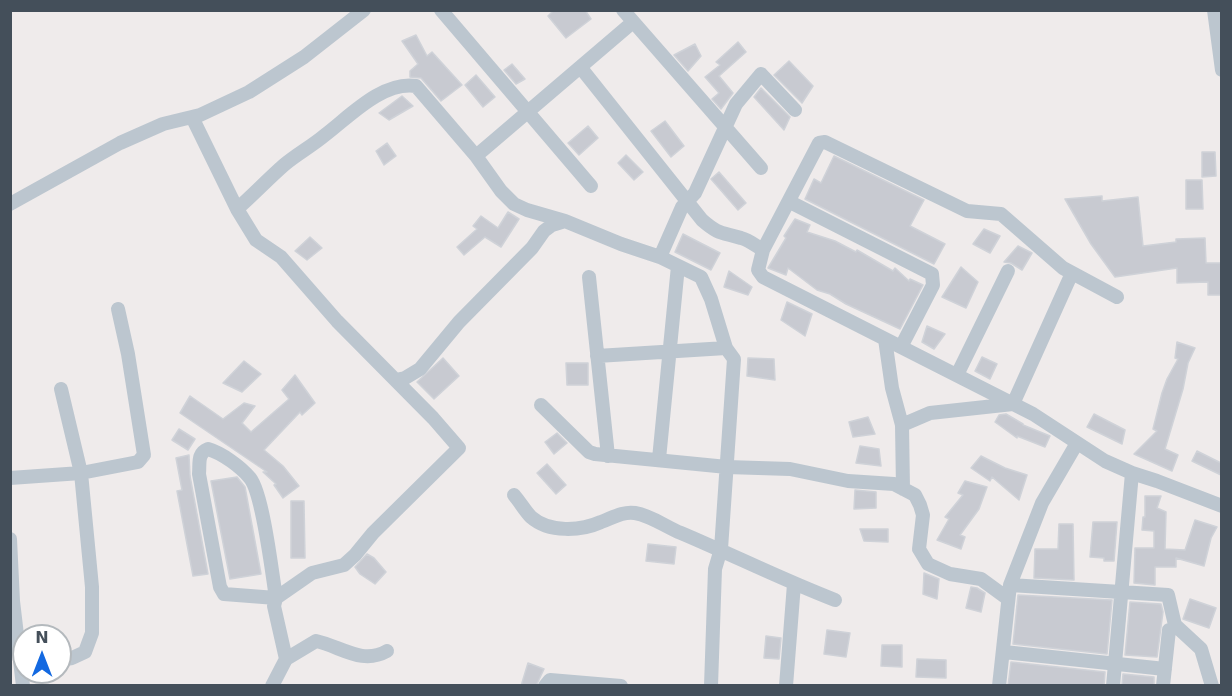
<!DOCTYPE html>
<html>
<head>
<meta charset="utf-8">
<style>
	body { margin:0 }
	#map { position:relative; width:1232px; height:696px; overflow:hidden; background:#efebeb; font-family:"DejaVu Sans",sans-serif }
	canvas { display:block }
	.frame { position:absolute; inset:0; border:12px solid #444f5a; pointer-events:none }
	.north { position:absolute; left:12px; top:624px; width:60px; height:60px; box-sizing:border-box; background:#fff; border:2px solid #b4b9bd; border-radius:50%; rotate:0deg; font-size:16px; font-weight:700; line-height:24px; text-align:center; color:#444f5a }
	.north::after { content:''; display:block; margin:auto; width:21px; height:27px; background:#1369e1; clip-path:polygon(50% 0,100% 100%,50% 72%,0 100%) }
</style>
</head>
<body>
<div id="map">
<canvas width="1232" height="696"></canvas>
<div class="frame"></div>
<div class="north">N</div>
</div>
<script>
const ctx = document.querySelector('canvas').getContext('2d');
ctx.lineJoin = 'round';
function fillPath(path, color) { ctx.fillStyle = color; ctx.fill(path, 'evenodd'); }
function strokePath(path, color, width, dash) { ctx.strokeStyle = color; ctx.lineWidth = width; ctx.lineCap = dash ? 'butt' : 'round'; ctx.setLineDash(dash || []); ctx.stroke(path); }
const building = new Path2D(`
	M554,10H585L591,19L566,38L548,16Z
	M416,35L427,56L432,52L462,85L441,101L421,78L410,77V71L418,64L402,41Z
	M738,42L746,52L719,76L733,93L721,109L712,99L719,93L705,77L720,65L716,62Z
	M695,44L701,56L688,71L674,55Z
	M789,61L813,86L802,103L774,75Z
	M512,64L525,79L516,84L504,70Z
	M476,75L495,97L483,107L465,85Z
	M761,88L790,117L784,130L754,97Z
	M402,96L413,106L389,120L379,113Z
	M665,121L684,146L671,157L651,131Z
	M588,126L598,138L579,155L568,143Z
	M387,143L396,156L384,165L376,151Z
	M1202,152H1215L1216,176L1202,177Z
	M626,155L643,172L634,180L618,163Z
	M834,156L924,200L910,226L945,244L934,264L805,199L814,179L821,183Z
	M719,172L746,203L738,210L711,179Z
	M1186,180H1202L1203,209H1186Z
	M1102,196V201L1138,197L1143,246L1176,242V239L1205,238L1206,263H1221V295H1208V282L1177,283V268L1115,277L1091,244L1065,199Z
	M508,212L519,219L501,247L485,237L464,255L457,247L477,229L473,226L481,216L498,228Z
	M795,219L810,225L807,232L835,241L856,252L857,250L893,271L895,268L909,281L910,279L923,285L900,329L846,304L830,294L817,290L788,268L786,275L768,268L786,238L784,236Z
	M984,229L1000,236L990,253L973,244Z
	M683,234L720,253L711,270L675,252Z
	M310,237L322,248L307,260L295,251Z
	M1018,246L1032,253L1022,270L1011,263L1004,262Z
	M961,267L978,282L966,308L942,297Z
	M729,271L752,287L748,295L724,287Z
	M787,302L812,314L805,336L781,320Z
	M927,326L945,334L934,349L922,342Z
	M1177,342L1195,348L1188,363L1183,389L1165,449L1178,455L1172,471L1134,454L1157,431L1153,429L1162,393L1167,379L1178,359L1175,358Z
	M982,357L997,364L990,379L975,371Z
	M443,358L459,376L434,399L417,382Z
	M748,358L774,359L775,380L747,376Z
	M244,361L261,374L242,392L223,383Z
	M566,363H588V385H567Z
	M295,375L315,403L302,415L300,412L264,450L283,466L299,486L283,498L274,485L276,484L263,472H267L180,413L190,396L223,419L244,403L255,406L242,423L251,432L289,399L282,390Z
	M1006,414L1023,424V425L1050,436L1045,447L1017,436V438L995,422L999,415Z
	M1094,414L1125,430L1122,444L1087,427Z
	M868,417L875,434L853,437L849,422Z
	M179,429L195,439L188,450L172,440Z
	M557,433L567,443L554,454L545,442Z
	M860,446L879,449L881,466L856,463Z
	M1197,451L1221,463V475L1192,461Z
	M189,455L190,476L208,574L193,576L177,491L182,490L176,458Z
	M981,456L1005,468L1027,475L1019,500L992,477L990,481L971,468Z
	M547,464L566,485L556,494L537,473Z
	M237,477L245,487L261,574L230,579L211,481Z
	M965,481L987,487L979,509L960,535L965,537L961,549L937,540L949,519L945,517L963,495L958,493Z
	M855,490L876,492V508L854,509Z
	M1145,496H1161L1157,508L1166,512L1165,549L1185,550L1195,520L1217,527L1211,538L1204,566L1176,558V567H1155V585L1134,583L1135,548H1154V531L1142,530L1143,517H1145Z
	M291,501H304L305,558H291Z
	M1093,522H1117L1114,561H1104V558L1090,557Z
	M1059,524H1073L1074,580L1034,578L1035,549H1058Z
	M860,529H888V542L864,541Z
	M648,544L676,547L674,564L646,561Z
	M367,554L374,558L386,572L375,584L360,574L355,567Z
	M924,573L939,579L937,599L923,594Z
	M971,587L977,588L985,593L981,612L966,608Z
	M1018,595L1112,600L1107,654L1013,644Z
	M1190,599L1216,608L1209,628L1183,619Z
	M1130,602L1161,604L1163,612L1157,657L1125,655Z
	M827,630L850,633L846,657L824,654Z
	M766,636L781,638L779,659L764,658Z
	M882,645H902V667L881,666Z
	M917,659L946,660V678L916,677Z
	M1011,662L1105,672L1104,686H1008Z
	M528,663L544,669L536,686H521Z
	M1123,674L1154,677V686H1122Z`);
fillPath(building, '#c8cad1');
strokePath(building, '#cfd2d8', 1.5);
strokePath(new Path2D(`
	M441,10L591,186
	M623,10L761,168
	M1214,10L1222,70
	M581,68L702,220C719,235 722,232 741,238C749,240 756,246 763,250
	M192,117L237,209L256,240L281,257L337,321L433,418L459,448L373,533L355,555L344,565L312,573L276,598L274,606L286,659L272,686
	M476,156L633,22
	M790,202L932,274L933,285L901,347
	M10,204L120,143L163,124L200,115L249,92L304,57L364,10
	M237,209C253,195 268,179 284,165C297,154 312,146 325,135C349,117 382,81 416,86L476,156L501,191L514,204L527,210L565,221L621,244L660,257L701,277L711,299L726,348L734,359L721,549L715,569L711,686
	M660,257L682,207L695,193L736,104L761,74L795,110
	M589,277L608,456
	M1117,297L1063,268L1001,214L967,211L825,142L819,143L763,250L758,270L763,277L1033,414L1105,461L1132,473L1157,481L1222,506
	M885,339L892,388L902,425L903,489
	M597,356L726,348
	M957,375L1008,271
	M396,380L405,378L420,369L459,322L532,248L544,231L552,225L565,221
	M541,405L589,452L595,454L727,467L790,469L848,481L894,484L915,495L920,505L923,515L919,549L928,564L950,574L981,579L1007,598
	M902,425L930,413L1013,404L1072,273
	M208,449C222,453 241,467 250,478C263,494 272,573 276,598L224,594L220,587L199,474C200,464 197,453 208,449Z
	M659,459L678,266
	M10,478L81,473L138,462L144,455L128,354L118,309
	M514,495C520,502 525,511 531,517C549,533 581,531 601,522C612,518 623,511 635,513C652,516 666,527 681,533C733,555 783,580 835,600
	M10,539L13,601L23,686
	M1010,585L1168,595L1175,625L1201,649L1212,686
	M1004,652L1165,669
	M286,659L316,641C342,647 362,665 387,651
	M60,660L72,658L85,652L92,633V587L81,473L61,389
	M545,686L550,680L621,686
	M786,686L794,584
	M999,686L1010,585L1042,503L1077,443
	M1113,686L1132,473
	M1163,686L1169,630`), '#bcc6cf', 14);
</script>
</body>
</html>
